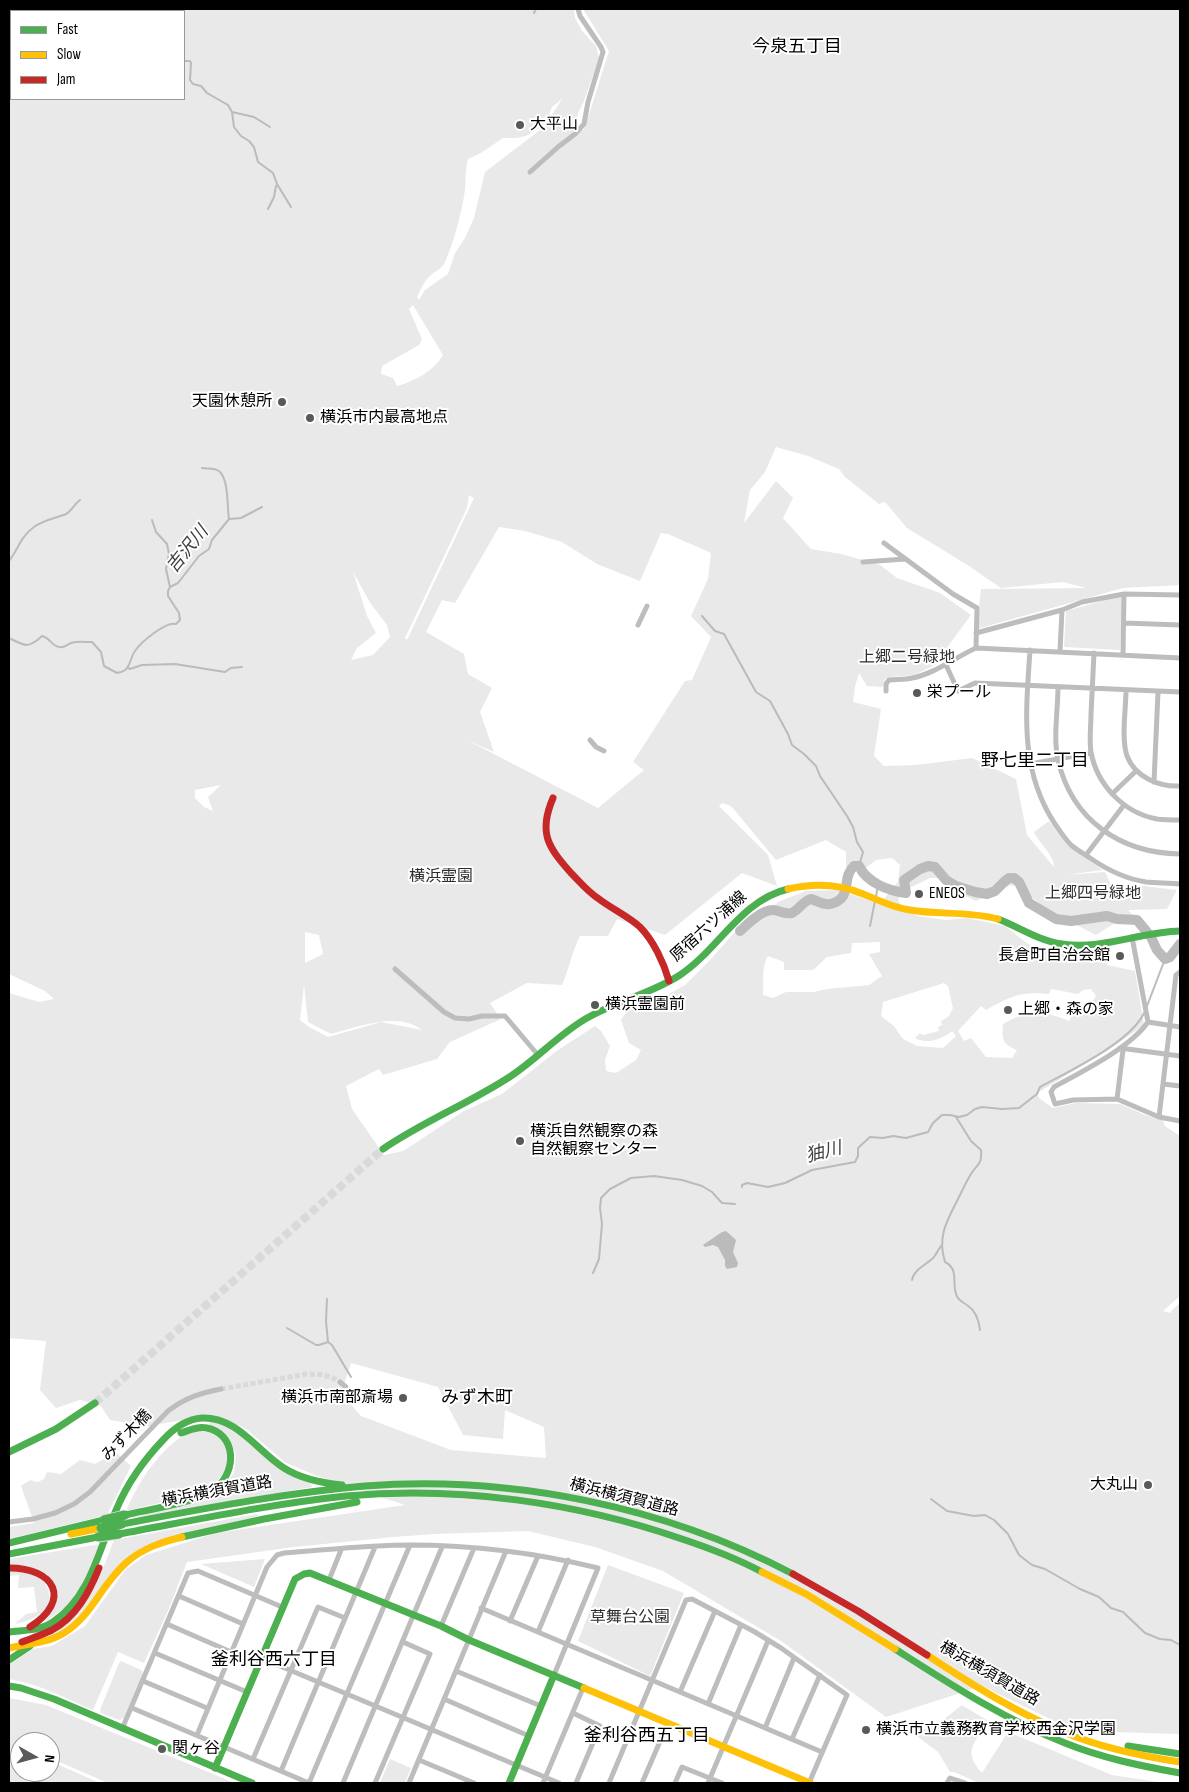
<!DOCTYPE html>
<html>
<head>
<meta charset="utf-8">
<style>
	body { margin:0 }
	#map { position:relative; width:1189px; height:1792px; overflow:hidden; background:#fff; font-family:"Sofia Sans Condensed",sans-serif }
	canvas { display:block }
	.frame { position:absolute; inset:0; border:10px solid #000; pointer-events:none }
	.legend { position:absolute; left:10px; top:10px; width:175px; height:90px; box-sizing:border-box; background:#fff; border:1px solid #999; margin:0; padding:6px 9px; list-style:none; font-size:15px; color:#000 }
	.legend li { display:flex; align-items:center; gap:10px; height:25px }
	.legend b { width:25px; border:1px solid #999 }
	.north { position:absolute; left:10px; top:1732px; width:50px; height:50px; box-sizing:border-box; background:#fff; border:1px solid #999; border-radius:50%; rotate:97deg; font-size:14px; font-weight:700; line-height:20px; text-align:center; color:#000 }
	.north::after { content:''; display:block; margin:auto; width:18px; height:22px; background:#595959; clip-path:polygon(50% 0,100% 100%,50% 72%,0 100%) }
</style>
</head>
<body>
<div id="map">
<canvas width="1189" height="1792"></canvas>
<div class="frame"></div>
<ul class="legend">
<li><b style="height:6px;background:#4caf50"></b>Fast</li>
<li><b style="height:6px;background:#ffc107"></b>Slow</li>
<li><b style="height:6px;background:#c62828"></b>Jam</li>
</ul>
<div class="north">N</div>
</div>
<script>
const ctx = document.querySelector('canvas').getContext('2d');
ctx.lineJoin = 'round';
function fillPath(path, color) { ctx.fillStyle = color; ctx.fill(path, 'evenodd'); }
function strokePath(path, color, width, dash) { ctx.strokeStyle = color; ctx.lineWidth = width; ctx.lineCap = dash ? 'butt' : 'round'; ctx.setLineDash(dash || []); ctx.stroke(path); }
function drawText(font, color, halo, rows, align = 'center') {
  ctx.font = font + ' "Sofia Sans Condensed","Noto Sans JP",sans-serif'; ctx.lineWidth = 4; ctx.setLineDash([]); ctx.textBaseline = 'middle'; ctx.strokeStyle = halo; ctx.fillStyle = color; for (const [text, x, y, turn = 0] of rows) {
    ctx.save(); ctx.translate(x, y); ctx.rotate((+turn || 0) * Math.PI / 180); ctx.textAlign = isNaN(turn) ? turn : align; if (halo) ctx.strokeText(text, 0, 0); ctx.fillText(text, 0, 0); ctx.restore();
  }
}
fillPath(new Path2D(`
	M9,9H574L575,18L582,31L596,46L599,58L584,101L578,113L574,128L584,130L609,51L583,9H1180V585L1123,588L977,629L981,589L1086,588L1063,582L1001,588L969,566L907,528L885,502L879,504L845,477L839,469L808,456L776,447L765,472L750,490L744,523L776,481L793,498L783,518L811,549L841,554L880,565L897,578L940,593L971,615L943,653L939,655L942,661C932,666 923,672 912,675C903,677 893,675 885,679L882,687L867,686L859,673L855,687L853,702L881,709L874,756L884,766L916,765L972,758L1016,779L1027,835L1054,867C1054,854 1040,845 1034,832L1049,821L1068,846L1103,870L1066,875L1105,872L1111,885L1144,886L1177,890L1167,909L1128,910L1133,915H1126C1121,921 1104,929 1096,935L1049,911L1020,888L1011,885L976,901L953,890L941,878H930L901,892L898,901L907,911L917,916L946,920L967,918L1005,926L1028,944L1071,956L1104,952L1107,965L1135,971L1144,1025L1107,1051L1037,1093L1039,1098L1053,1108L1076,1103L1120,1104L1145,1115L1163,1120L1165,1126L1180,1136V1296L1163,1311L1171,1313L1172,1310L1180,1303V1734L1075,1731L982,1686L886,1717L781,1641L663,1571L595,1547L528,1531L435,1534L393,1537L294,1547L187,1562L168,1611L144,1663L118,1652L93,1710C65,1698 39,1684 9,1679V1665L33,1649L52,1646L85,1626L126,1569L146,1555L216,1533L405,1505L315,1475L286,1463L245,1428L211,1415L149,1426L110,1420L101,1406L80,1400L56,1408L40,1390L46,1341L9,1338V993L39,1002L54,999L45,991L9,974ZM11,11H184V99H11ZM562,99L544,127L485,172L474,218L465,238L455,253L448,274L425,290L419,300L417,297C420,291 423,283 429,277C434,271 441,270 445,262C454,242 462,211 465,190C466,179 465,170 468,159L481,153L503,138H516L526,136L533,132L544,124L548,117L552,107ZM413,305L443,355C434,371 415,381 397,386L393,378L381,374L382,366L419,345L422,339L409,309ZM469,495L474,498L407,640L405,638L467,508ZM499,527L525,531L562,542L597,564L640,581L661,533L668,534L711,553L708,579L691,616L711,637L692,680L685,681L633,762L644,770L598,808L467,740L494,752L480,712L492,688L468,674L464,654L426,632L442,600L455,603ZM353,572L371,604L387,625L390,637L373,655L351,660L357,648L376,633L367,616ZM221,785L208,797L213,811L204,807L195,798V790ZM722,803L731,806L776,860L826,840L846,852V867L863,870L876,860L892,858L900,865L898,882L880,904L838,890L806,891L780,901L733,934L711,959L685,985L650,1004L627,1011L621,1020L629,1043L641,1050L636,1060L616,1073L606,1071L605,1060L610,1046L601,1031L595,1026L558,1050L502,1094L464,1111L403,1151L384,1155L352,1109L346,1086L379,1069L383,1075L437,1059L450,1042L501,1019L490,1003L527,983L562,985C569,969 572,952 580,936H608L617,919L665,935L742,873L777,886L768,855L719,806ZM305,932L319,935L323,954L305,963ZM880,942V952L869,954L882,976L869,985L827,989L814,992H786L773,998L763,995C764,982 761,967 768,956L784,962V970H813L827,957L851,953L852,943ZM944,983L948,986L953,1008L949,1016L941,1021L942,1025L938,1027L939,1031L923,1035L920,1033L915,1038C928,1045 942,1039 952,1031L956,1036L943,1048L917,1046L907,1041L902,1038L894,1026L881,1016L883,1002ZM304,985L308,1022L331,1034C358,1027 397,1011 422,1030L381,1022L328,1037L309,1027L300,1020ZM1051,989L1078,994L1083,990L1091,989L1096,996L1093,1001L1077,1006L1069,1021C1042,1010 1028,1010 1003,1024C1002,1040 1002,1044 1017,1050L1012,1058L986,1057L971,1038L964,1041L958,1031L981,1006L986,1010C1011,996 1020,991 1049,994ZM351,1363L438,1387L463,1435L503,1439L505,1410L544,1427L546,1458L451,1450L361,1416L341,1393Z
	M1123,595L1120,650L1064,647L1066,611Z
	M210,1421L221,1423L311,1482L312,1487L130,1519L213,1494L225,1485L234,1473L236,1454L229,1438L209,1425Z
	M195,1430L217,1434L228,1448L227,1469L216,1482L201,1491L185,1497L126,1511C138,1482 164,1441 195,1430Z
	M117,1453L131,1466L107,1515L9,1539V1527L34,1523L21,1486L30,1480L38,1482L44,1479L47,1472L61,1474L80,1460L95,1464L104,1459L108,1454Z
	M257,1514L258,1516L146,1546L82,1616L65,1630L49,1637L102,1571L114,1540Z
	M100,1544L88,1575L72,1602L44,1623C61,1600 58,1599 47,1574L9,1566V1559Z
	M265,1559L254,1587L201,1564Z
	M608,1565L684,1593L650,1676L578,1641Z
	M9,1572C18,1572 28,1570 36,1575C42,1578 46,1584 48,1590C56,1611 31,1621 15,1624L26,1614L37,1612L34,1587L18,1588L19,1575L9,1576Z
	M121,1661L141,1670L143,1674L124,1718L119,1720L101,1713L100,1710L119,1663Z
	M9,1698L46,1705L235,1783H108L50,1758V1742H20V1772H50V1761L100,1783H9Z
	M962,1705L990,1722C974,1742 962,1751 982,1773L1008,1732L1112,1775L1165,1783H979L954,1772H950L938,1752L914,1734L938,1724Z
	M390,1759L411,1768L405,1783H380Z`), '#e9e9e9');
fillPath(new Path2D(`
	M726,1231L736,1240L733,1252L738,1263L737,1267L727,1269L725,1266V1260L718,1247L713,1245L705,1247L703,1245L722,1232Z`), '#bbb');
strokePath(new Path2D(`
	M32,9L33,11
	M91,9V11
	M58,11L60,9
	M534,13L536,9
	M184,61H190L191,63L190,80L193,84L201,86L207,93L228,105L232,112L234,127L241,136L249,141L254,147L258,162L273,173L277,184L291,207
	M232,112L254,117L270,127
	M268,209L274,197L276,186
	M202,468C208,469 214,468 219,471C229,479 227,507 229,519
	M152,520L156,532L167,544L169,554L166,569L170,587
	M9,561C18,550 20,537 34,527C43,520 56,518 66,514C72,511 74,504 80,500
	M702,616L715,631L724,634L756,692L770,701L788,734L792,745L804,754L816,766L820,776L847,816L853,827L857,842L863,852L859,866
	M9,638C24,645 27,650 42,636C50,638 52,646 59,647C65,648 66,645 71,643C77,641 85,642 92,642L101,652L104,666L117,673C121,672 124,672 127,668C131,663 131,656 135,651C141,642 166,621 176,624L180,620L179,613L168,596V591L170,587L178,583L199,556L209,549L212,540L229,519L241,518L262,507
	M128,668L130,669L142,665L175,664L225,672L231,668L242,667
	M876,897L878,884
	M870,926L875,901
	M1147,1006L1165,959
	M956,1117L971,1141L981,1150C982,1165 978,1163 971,1174C966,1182 962,1191 958,1199C947,1221 937,1236 945,1262C959,1269 952,1282 956,1294C958,1301 963,1302 967,1305C976,1311 979,1320 980,1330
	M742,1187V1185L747,1183L768,1187L785,1183L812,1170L855,1162L858,1156V1148L870,1137L883,1138L893,1136L906,1138L928,1132L933,1123L942,1115H950L959,1117L967,1115L975,1109L982,1107L1002,1109L1019,1108L1037,1094L1040,1087C1068,1072 1131,1042 1144,1013
	M593,1273L599,1259L602,1224L600,1208L601,1198L610,1189L631,1178L654,1176L682,1180L702,1186L712,1192L722,1203L735,1204
	M912,1280C914,1270 925,1265 932,1259C936,1256 938,1249 942,1245
	M327,1299L326,1321L328,1342L332,1345L351,1377
	M287,1328L316,1345H319L328,1342
	M931,1499L947,1511L974,1516L985,1515L994,1520L1008,1534L1019,1555L1032,1565L1045,1569L1080,1589L1099,1597L1111,1608L1123,1612L1145,1633L1160,1639L1171,1640L1180,1645`), '#bbb', 2);
strokePath(new Path2D(`
	M740,931C748,924 761,910 773,910C779,910 785,915 792,913C800,909 803,901 811,899C816,900 821,904 826,904C832,905 840,901 843,896C849,885 844,876 854,866H859C867,883 889,891 906,893L904,880L920,869L928,866L935,867L946,880L956,886L975,892L987,894L995,891L1005,881L1009,878H1014L1019,882L1029,903L1056,919L1071,921L1107,916L1117,919L1137,920L1151,937L1157,950L1165,959L1170,957L1180,944`), '#bbb', 10);
strokePath(new Path2D(`
	M221,1389L307,1374C320,1374 329,1375 340,1382`), '#d9d9d9', 5, [5, 2.5]);
strokePath(new Path2D(`
	M95,1403L383,1149`), '#d9d9d9', 8, [8, 4]);
strokePath(new Path2D(`
	M530,172L558,147L575,134L584,124L588,102L603,52L601,47L580,16L578,9
	M884,543L953,594L977,608L976,648
	M863,562L905,559
	M1124,623L1180,625
	M638,625L647,606
	M976,633L1062,610L1082,602L1124,594L1180,595
	M1030,650C1026,711 1019,770 1055,824C1060,831 1065,839 1071,845C1077,850 1084,854 1090,858C1106,869 1126,879 1146,882C1157,883 1169,883 1180,884
	M1060,651L1062,610
	M1094,653C1093,673 1092,694 1091,714C1091,726 1089,740 1091,752C1097,785 1124,813 1157,819C1165,820 1173,820 1180,820
	M1123,655L1124,594
	M946,665L958,691L975,683L1180,692
	M1058,687C1058,710 1053,737 1058,760C1072,820 1120,853 1180,854
	M1126,690C1126,709 1121,738 1127,756C1135,777 1159,787 1180,786
	M886,691V684L889,680C896,679 905,680 912,678C934,674 956,657 976,648L1180,658
	M590,740L596,747L604,751
	M1030,764L1091,753
	M1154,782L1158,692
	M1112,794L1136,771
	M1086,855L1124,805
	M1132,937L1148,1022C1130,1048 1081,1072 1054,1087L1051,1092L1055,1104L1073,1100L1117,1099L1159,1117L1180,1121
	M395,969L444,1012L455,1018L469,1019L482,1016H505L538,1055
	M1148,1022L1180,1027
	M1120,1048L1180,1056
	M1163,1084L1180,1086
	M1117,1099L1123,1050
	M1159,1117L1176,975L1180,972
	M340,1382L346,1387
	M9,1522L33,1519L55,1513L74,1504L90,1492L168,1411C185,1398 200,1393 221,1389
	M329,1580L341,1550
	M179,1596L243,1624
	M481,1608L822,1752
	M510,1621L538,1556
	M167,1624L231,1652
	M441,1626L474,1548
	M538,1632L568,1560
	M155,1653L247,1692
	M261,1658L559,1783
	M456,1671L541,1706
	M143,1681L207,1708
	M680,1692L715,1611
	M444,1699L529,1736
	M708,1704L741,1625
	M132,1708L309,1783
	M573,1713L600,1726L576,1783
	M765,1728L794,1658
	M122,1729L188,1573L198,1571L282,1607
	M197,1735L267,1567L277,1555L284,1553C326,1550 368,1545 410,1545C473,1545 537,1553 598,1568L554,1675
	M792,1739L820,1675
	M253,1759L318,1607L345,1618
	M419,1760L474,1783
	M281,1771L375,1547
	M309,1783L410,1545
	M343,1783L442,1547
	M375,1783L430,1654L403,1642
	M409,1783L506,1551
	M543,1783L583,1688
	M609,1783L686,1600L692,1599L755,1632L781,1648L847,1695L809,1783
	M642,1783L668,1723
	M675,1783L682,1767L722,1783
	M708,1783L768,1641
	M947,1783L950,1778L965,1783`), '#bdbdbd', 5);
strokePath(new Path2D(`
	M998,919C1019,927 1039,941 1062,944C1102,950 1140,932 1180,931
	M383,1149C424,1121 470,1103 511,1076C538,1058 559,1034 587,1018C616,1001 651,994 680,975C718,950 741,900 788,889
	M9,1452L56,1429L95,1403
	M125,1515C150,1509 198,1503 217,1487C237,1470 236,1434 207,1428C198,1426 190,1430 181,1433
	M122,1524C202,1509 283,1493 365,1486C510,1475 664,1506 793,1574
	M119,1534C195,1520 270,1504 346,1496C459,1486 575,1502 682,1539C709,1548 736,1558 762,1572
	M182,1537L264,1519L357,1502
	M9,1543L104,1520
	M9,1554L98,1537
	M9,1632C24,1630 40,1631 53,1622C91,1597 99,1548 117,1508C128,1482 144,1460 163,1440C173,1429 187,1419 202,1418C238,1417 257,1451 284,1468C301,1479 322,1483 342,1485
	M895,1649C950,1684 1005,1720 1065,1743C1102,1758 1141,1766 1180,1773
	M9,1660L30,1646
	M9,1686L21,1688L54,1699L252,1783
	M1128,1746L1180,1754
	M215,1768L295,1579L304,1574L310,1573L441,1626L469,1640L584,1688
	M509,1783L554,1675`), '#4caf50', 7);
strokePath(new Path2D(`
	M788,889C814,883 839,884 863,894C879,900 893,908 910,910C939,915 969,911 998,919
	M71,1534L101,1528
	M762,1572L806,1594L895,1649
	M9,1648C27,1644 48,1643 64,1633C92,1616 102,1583 127,1562C143,1548 162,1542 182,1537
	M927,1655C971,1684 1017,1713 1066,1733C1102,1748 1141,1756 1180,1762
	M584,1688L810,1783`), '#ffc107', 7);
strokePath(new Path2D(`
	M553,798C538,833 548,847 571,873C580,882 588,892 599,899C612,909 628,916 640,927C653,940 664,963 669,981
	M9,1568C55,1568 72,1600 30,1627
	M793,1574L858,1611L927,1655
	M22,1642C32,1638 42,1635 52,1630C76,1617 89,1593 99,1568`), '#c62828', 7);
const fastBridge = new Path2D(`
	M104,1520L125,1515
	M101,1528L122,1524
	M98,1537L119,1534`);
strokePath(fastBridge, '#dbdbdb', 11, []);
strokePath(fastBridge, '#4caf50', 9);
for (const [x, y, r, color] of [
	[520,125,5,"#595959"],
	[282,402,5,"#595959"],
	[310,418,5,"#595959"],
	[917,693,5,"#595959"],
	[919,894,5,"#595959"],
	[1120,956,5,"#595959"],
	[595,1005,5,"#595959"],
	[1008,1010,5,"#595959"],
	[520,1141,5,"#595959"],
	[403,1398,5,"#595959"],
	[1148,1485,5,"#595959"],
	[866,1730,5,"#595959"],
	[162,1749,5,"#595959"]
]) { const dot = new Path2D(); dot.arc(x, y, r, 0, 2 * Math.PI); ctx.fillStyle = color; ctx.fill(dot); strokePath(dot, '#fff', 2); }
drawText('16px', '#000', '#fff', [
	["大平山",530,125],
	["天園休憩所",272,402,"right"],
	["横浜市内最高地点",320,418],
	["栄プール",927,693],
	["ENEOS",929,894],
	["長倉町自治会館",1110,956,"right"],
	["横浜霊園前",605,1005],
	["上郷・森の家",1018,1010],
	["横浜自然観察の森",530,1132],
	["自然観察センター",530,1150],
	["横浜市南部斎場",393,1398,"right"],
	["大丸山",1138,1485,"right"],
	["横浜市立義務教育学校西金沢学園",876,1730],
	["関ヶ谷",172,1749]
], 'left');
drawText('16px', '#2e2e2e', '#fff', [
	["上郷二号緑地",907,658],
	["横浜霊園",441,877],
	["上郷四号緑地",1093,894],
	["草舞台公園",630,1618]
]);
drawText('16px', '#000', '#fff', [
	["原宿六ツ浦線",709,927,-42],
	["みず木橋",127,1436,-46],
	["横浜横須賀道路",217,1492,-10],
	["横浜横須賀道路",624,1498,14],
	["横浜横須賀道路",989,1674,30]
]);
drawText('18px', '#000', '#fff', [
	["今泉五丁目",797,47],
	["野七里二丁目",1035,761],
	["みず木町",477,1398],
	["釜利谷西六丁目",274,1660],
	["釜利谷西五丁目",647,1736]
]);
drawText('italic 18px', '#3f3f3f', '#fff', [
	["吉沢川",188,550,-51],
	["㹨川",824,1153,-14]
]);
</script>
</body>
</html>
